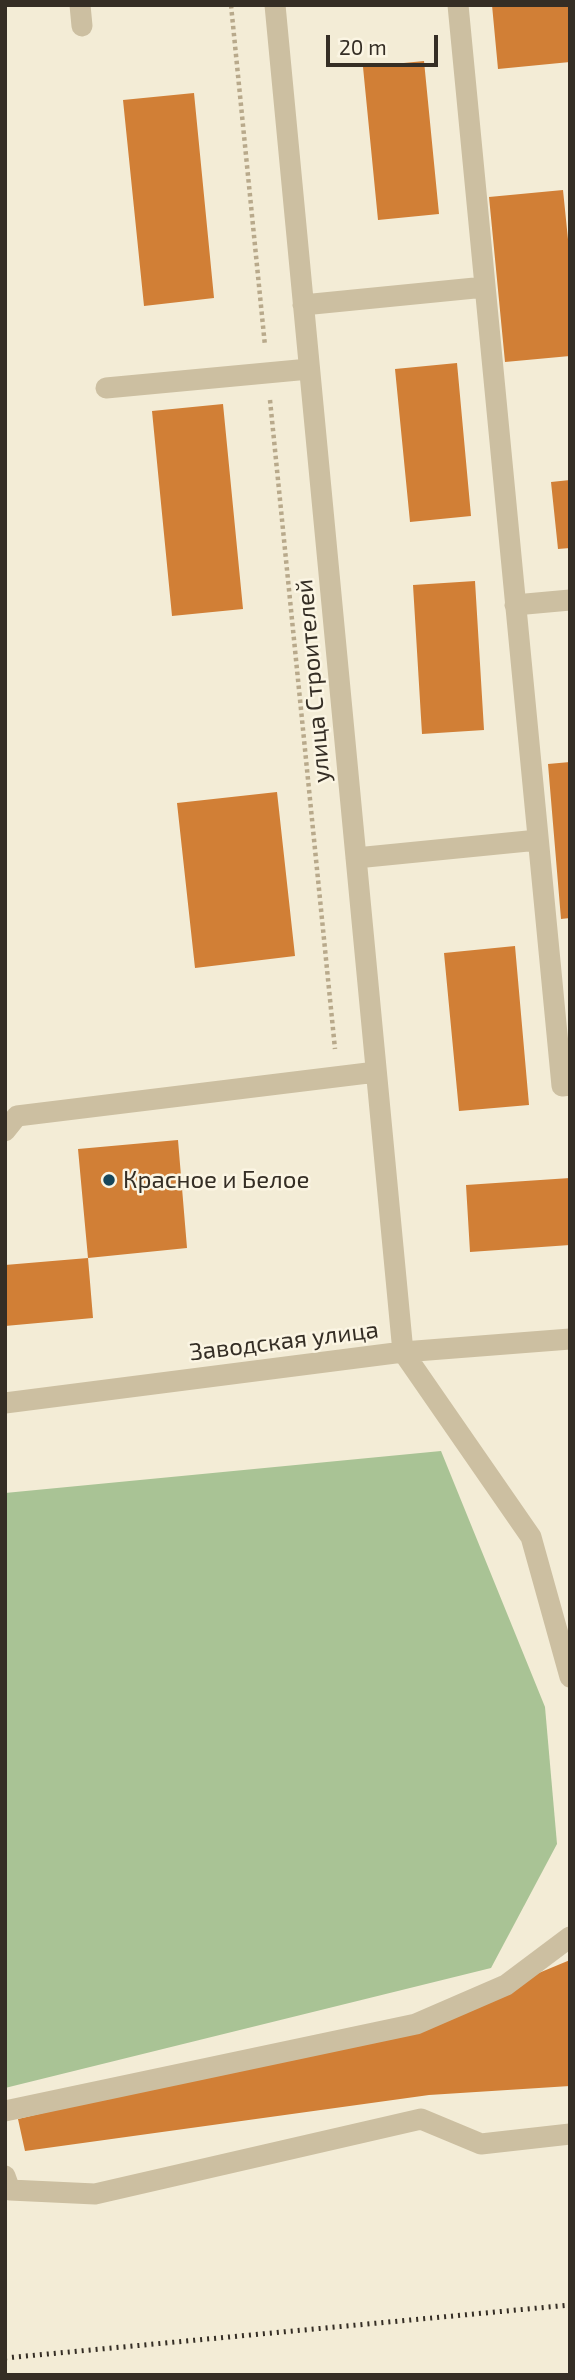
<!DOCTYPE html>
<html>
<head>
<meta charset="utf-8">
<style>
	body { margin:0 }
	#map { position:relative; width:575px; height:2380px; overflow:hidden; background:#f3ecd6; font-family:"Exo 2",sans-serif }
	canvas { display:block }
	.frame { position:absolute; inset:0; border:7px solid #352e25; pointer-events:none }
	.scale { position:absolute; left:326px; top:35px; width:112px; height:32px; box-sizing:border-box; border:4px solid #352e25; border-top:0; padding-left:9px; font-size:21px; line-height:24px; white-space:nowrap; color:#352e25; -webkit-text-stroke:5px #fbf5e3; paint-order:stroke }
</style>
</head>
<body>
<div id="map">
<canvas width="575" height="2380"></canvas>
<div class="frame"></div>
<div class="scale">20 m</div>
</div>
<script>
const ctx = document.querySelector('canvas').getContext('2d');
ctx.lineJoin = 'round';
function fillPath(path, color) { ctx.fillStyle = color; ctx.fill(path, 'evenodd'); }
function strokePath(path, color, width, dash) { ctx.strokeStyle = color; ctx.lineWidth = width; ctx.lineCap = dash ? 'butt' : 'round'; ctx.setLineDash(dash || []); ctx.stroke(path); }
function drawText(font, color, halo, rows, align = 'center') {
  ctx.font = font + ' "Exo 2",sans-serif'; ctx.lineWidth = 5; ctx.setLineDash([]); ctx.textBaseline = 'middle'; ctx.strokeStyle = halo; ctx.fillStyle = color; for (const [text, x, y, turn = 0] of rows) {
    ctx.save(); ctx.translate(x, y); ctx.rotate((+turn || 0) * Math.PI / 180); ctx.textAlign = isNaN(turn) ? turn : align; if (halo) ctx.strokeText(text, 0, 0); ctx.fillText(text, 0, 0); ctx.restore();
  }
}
fillPath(new Path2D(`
	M441,1451L545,1707L557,1844L491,1968L5,2088V1493Z`), '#a9c395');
fillPath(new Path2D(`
	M492,5H570V62L498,69Z
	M424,61L439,214L378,220L363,67Z
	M194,93L214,298L144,306L123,100Z
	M563,190L570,259V356L505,362L489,197Z
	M457,363L471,516L410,522L395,369Z
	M223,404L243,609L172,616L152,411Z
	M570,480V548L558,549L551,482Z
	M475,581L484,730L422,734L413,585Z
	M570,762V918L561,919L548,764Z
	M277,792L295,956L195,968L177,803Z
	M515,946L529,1105L459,1111L444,953Z
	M178,1140L187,1248L88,1258L78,1149Z
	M570,1178V1245L470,1252L466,1185Z
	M88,1258L93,1318L5,1326V1265Z
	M570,1960V2086L429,2095L25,2151L18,2119L416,2024Z`), '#d17f36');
strokePath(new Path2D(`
	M231,5L265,346
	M270,400L335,1049`), '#b8a98b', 4.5, [3.5, 3.5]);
strokePath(new Path2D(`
	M80,5L82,26
	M275,5L403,1352L531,1537L570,1677
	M458,5L562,1086L570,1085
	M303,305L485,287
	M106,388L309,369
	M515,605L570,600
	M356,858L538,840
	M5,1131L17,1116L376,1072
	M5,1403L403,1352L570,1339
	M5,2111L416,2024L506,1985L570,1937
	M5,2176L10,2190L95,2194L421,2119L481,2144L570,2134`), '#ccbfa1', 21);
strokePath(new Path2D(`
	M5,2358L570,2305`), '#352e25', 5, [2, 5]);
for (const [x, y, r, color] of [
	[109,1180,7,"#17465a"]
]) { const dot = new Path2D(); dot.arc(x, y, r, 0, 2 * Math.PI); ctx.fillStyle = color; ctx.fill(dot); strokePath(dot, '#fbf5e3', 2.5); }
drawText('24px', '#352e25', '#fbf5e3', [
	["улица Строителей",313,681,-95],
	["Заводская улица",284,1341,-7]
]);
drawText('24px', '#352e25', '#fbf5e3', [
	["Красное и Белое",123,1180]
], 'left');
</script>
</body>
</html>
